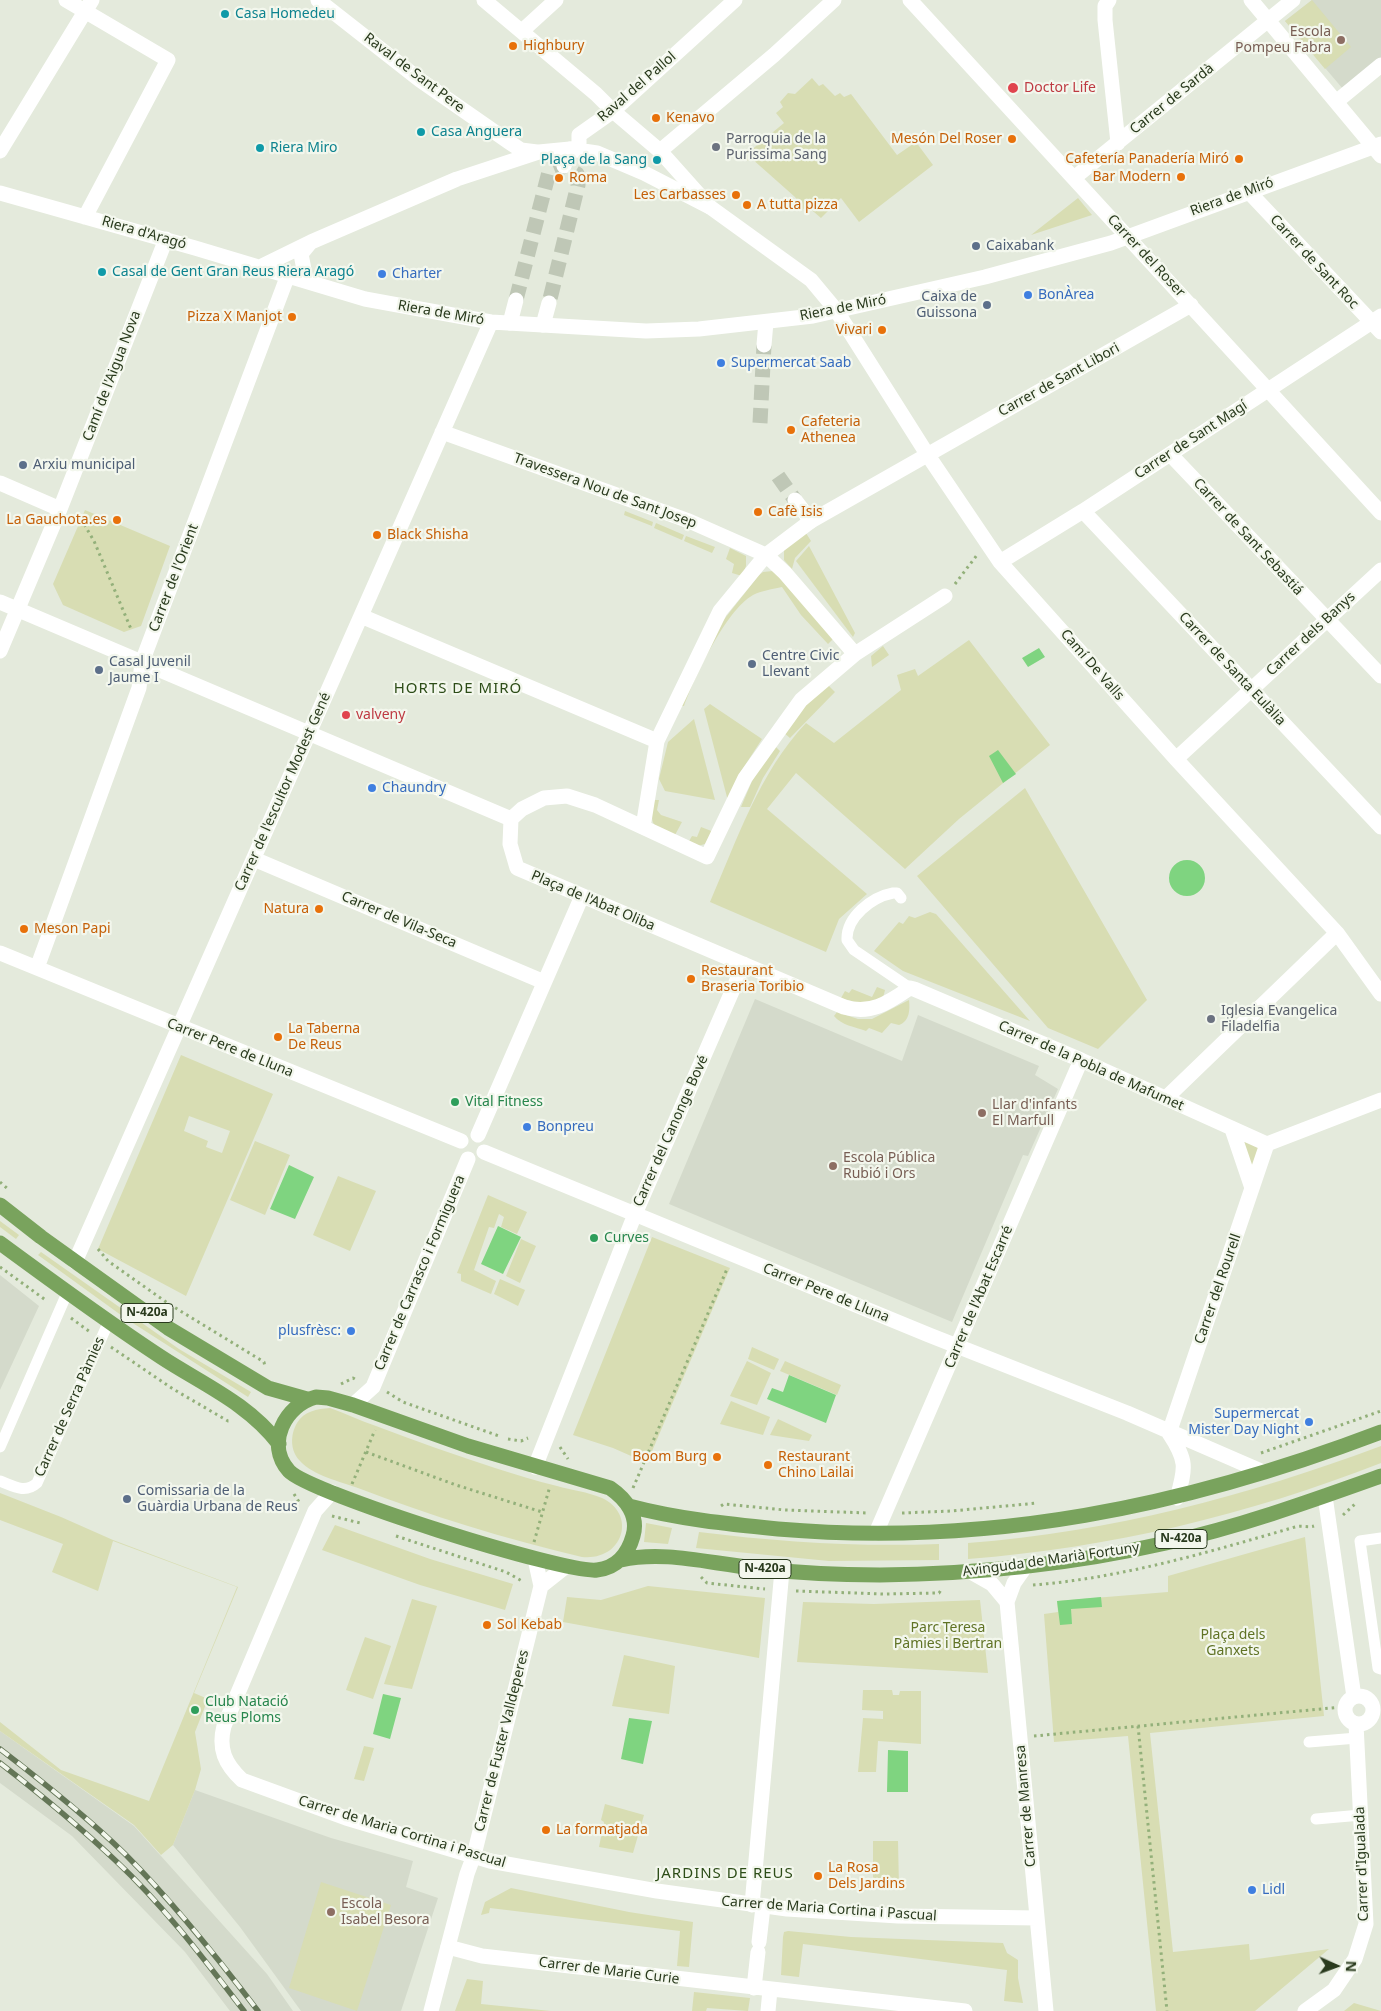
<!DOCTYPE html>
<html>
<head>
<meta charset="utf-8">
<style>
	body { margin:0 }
	#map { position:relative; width:1381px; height:2011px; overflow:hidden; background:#e4eadc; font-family:"Noto Sans",sans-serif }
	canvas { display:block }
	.north { position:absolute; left:1311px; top:1941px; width:50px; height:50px; -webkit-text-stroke:4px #f3f7ed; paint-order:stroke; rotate:92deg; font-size:14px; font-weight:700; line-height:20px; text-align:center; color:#293a1d }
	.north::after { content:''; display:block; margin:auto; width:18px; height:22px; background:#293a1d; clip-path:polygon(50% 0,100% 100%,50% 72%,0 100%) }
</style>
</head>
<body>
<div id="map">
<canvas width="1381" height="2011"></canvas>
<div class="north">N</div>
</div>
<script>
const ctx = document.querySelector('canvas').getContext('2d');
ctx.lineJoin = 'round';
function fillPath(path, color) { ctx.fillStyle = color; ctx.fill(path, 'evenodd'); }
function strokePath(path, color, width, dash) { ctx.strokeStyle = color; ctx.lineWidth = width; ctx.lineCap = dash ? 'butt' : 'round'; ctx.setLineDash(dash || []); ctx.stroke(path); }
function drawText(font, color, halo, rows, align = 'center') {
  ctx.font = font + ' "Noto Sans",sans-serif'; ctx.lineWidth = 4.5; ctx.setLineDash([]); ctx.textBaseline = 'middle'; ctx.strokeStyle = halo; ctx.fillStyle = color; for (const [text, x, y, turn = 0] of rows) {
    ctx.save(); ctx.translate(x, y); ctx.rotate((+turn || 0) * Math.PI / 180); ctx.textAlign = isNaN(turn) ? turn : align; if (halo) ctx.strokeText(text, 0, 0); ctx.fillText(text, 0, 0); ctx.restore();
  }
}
fillPath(new Path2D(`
	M1312,0H1381V59L1343,89L1285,21Z
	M755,999L902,1061L918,1015L1039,1066L1035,1075L1058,1089L1028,1156L1023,1155L952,1322L669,1204Z
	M0,1275L39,1306L0,1390Z
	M0,1731L134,1826L267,1974L293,2011H230L185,1952L72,1836L0,1783Z
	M195,1790L331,1838L413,1861L406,1887L438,1898L401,2011H301L240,1927L173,1845Z`), '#d4dacb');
fillPath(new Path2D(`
	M1312,0L1351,47L1325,69L1285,21Z
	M812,78L819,86L823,84L835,96L840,93L844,97L851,94L897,155L916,142L933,165L859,222L841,198L821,218L807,206L801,211L795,206L798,201L795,197L751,158L748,161L744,156L784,123L776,113L783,107L780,102L788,93L795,94Z
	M1078,198L1092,215L1031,235Z
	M85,510L170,546L141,626L124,632L63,605L53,584Z
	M625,511L653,522L652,526L624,515Z
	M656,523L684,535L682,540L654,528Z
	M804,530L811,541L795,558L792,569L784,560V548Z
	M686,536L715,547L712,553L684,541Z
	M809,546L855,633L853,637L796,561Z
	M730,548L746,556V566L742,576L732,573L734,564L726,559Z
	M773,571L778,573L833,639L828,644L801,615L782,587C773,589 761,591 753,595C725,611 695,677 684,706H680L722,622L759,575L763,572Z
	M969,640L1050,745L959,819L905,869L796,773L767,809L867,894L839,919L826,952L710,902C737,840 759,773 806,723L834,743L901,690L897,675L915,669L918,676Z
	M883,646L889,655L872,667L871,656Z
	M828,685L835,692L790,738L783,732L806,705Z
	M710,704L762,739L740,773L728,801L704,709Z
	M694,719L715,800L665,791L659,779L668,742Z
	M774,745L780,751L763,778L750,807H741L752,781Z
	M1025,788L1147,1000L1098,1049L1048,1028L917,876Z
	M653,800H659L657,810L661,815L682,822L675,835C650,824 651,828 653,800Z
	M701,827L714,832L708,843L698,846L688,843L692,836L697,837Z
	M930,912L936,914L1030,1021L903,971L874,951L899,922L903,924L909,916L915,918Z
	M877,987L885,990L883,998L862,1004L841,998L845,991L849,993L852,989L872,997Z
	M909,1000C910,1009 910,1021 899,1025L891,1023L882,1033L869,1028L866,1031C855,1027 841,1025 834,1016L837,1012L858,1019H872Z
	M181,1055L273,1094L186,1296L98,1249ZM189,1116L230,1131L222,1153L206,1147L208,1141L184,1131Z
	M1237,1135L1263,1147L1252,1179Z
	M255,1141L290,1155L265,1215L230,1200Z
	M338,1176L376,1191L350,1251L313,1235Z
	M488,1195L527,1212L517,1234L501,1227L504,1217L499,1214L494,1228L489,1227L474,1270L496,1281L491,1294L461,1281V1274L457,1273Z
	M0,1221L19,1235L16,1239L0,1227Z
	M652,1237L730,1268L647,1463L613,1448L573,1435Z
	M521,1239L536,1246L520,1283L506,1276Z
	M41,1252L179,1349L251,1392L248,1397L125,1318L38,1255Z
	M500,1279L525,1290L518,1306L494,1294Z
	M752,1347L779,1359L774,1370L748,1359Z
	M747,1361L771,1373L757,1405L730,1396Z
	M785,1361L841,1385L837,1395L780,1371Z
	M731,1401L770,1417L763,1435L720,1424Z
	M330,1408C345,1413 360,1421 376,1426C415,1441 455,1455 495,1468C515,1474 536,1481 557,1486C571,1490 588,1492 602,1498C637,1514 624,1561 582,1557C506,1539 431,1516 358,1488C339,1481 314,1476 300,1461C290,1451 290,1435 297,1423C304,1411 317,1409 330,1408Z
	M778,1419L812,1435L809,1441L770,1435Z
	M1381,1446V1463C1248,1515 1110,1548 968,1559V1543C1111,1532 1247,1496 1381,1446Z
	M0,1493L61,1517L113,1540L238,1587L194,1693L208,1699L195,1732L201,1769L195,1790L173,1845L161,1855L134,1825L0,1731V1722L61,1770L149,1801L237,1587L113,1541L98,1591L52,1572L63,1544L0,1520Z
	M646,1523L672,1528L668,1544L644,1542Z
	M335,1525L430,1559L513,1584L505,1610L420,1585L322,1550Z
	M699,1532C779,1542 858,1547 939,1544V1560L829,1561L696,1548Z
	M1305,1537L1324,1716L1150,1733L1173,1952L1249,1944L1250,1960L1329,1949L1255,2011H1156L1128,1736L1054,1742L1044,1614L1058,1612L1057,1601L1168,1592V1576Z
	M648,1586L765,1598L759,1658L563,1622L567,1597L601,1600Z
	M412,1599L437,1606L412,1689L384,1684Z
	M980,1600L988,1673L797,1662L803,1602L874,1604Z
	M365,1637L391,1646L373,1699L346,1690Z
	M624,1655L675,1666L669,1714L612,1706Z
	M863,1690H892L893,1695H899L900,1691H921V1744L878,1741L876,1772H858L863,1718L883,1719V1711L862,1710Z
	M364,1746L374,1748L364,1781L354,1779Z
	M605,1804L644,1815L633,1853L599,1847L604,1822L601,1820Z
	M873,1841H898L899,1887L873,1885Z
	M321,1882L391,1905L357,2011L289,1988Z
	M511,1888L629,1912L693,1922L689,1967L677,1966L680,1931L490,1908L489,1913L481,1915L485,1902Z
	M788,1931L851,1937L1003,1943L1007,1953L1018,1960V1978L1023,2003L1004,2001L1007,1970L803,1944L799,1977L781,1975L783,1937L784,1932Z
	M467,1979L483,1981L481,2004L551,2011H455Z
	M694,1992L750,1998L748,2011L707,2008L706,2011H692Z
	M1354,2003L1381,2011H1344Z`), '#d8ddb3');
fillPath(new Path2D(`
	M1039,648L1045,657L1028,667L1022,658Z
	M998,750L1016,774L1003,783L989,756Z
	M1169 878a18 18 0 1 1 36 0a18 18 0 1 1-36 0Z
	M289,1165L314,1177L295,1219L270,1209Z
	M498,1226L521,1237L503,1274L481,1264Z
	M789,1375L836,1395L826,1423L767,1399L772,1388L783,1392Z
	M1101,1597L1102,1607L1071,1609L1072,1624L1060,1625L1057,1601Z
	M383,1694L401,1698L390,1739L373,1734Z
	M629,1718L652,1721L643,1764L621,1759Z
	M888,1750L908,1751V1792H887Z`), '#7fd480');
strokePath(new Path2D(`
	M516,300L549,172L564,166L577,174L578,185L549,303
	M760,423L764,345
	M778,476L795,500`), '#bfc7b6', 15, [15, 8]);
strokePath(new Path2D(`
	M81,519L94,541L131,629
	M955,584L977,555
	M0,1182L9,1190
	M98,1249L108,1261L169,1304L264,1362L265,1367
	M0,1267L47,1301
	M71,1318L90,1332
	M111,1347L173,1389L228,1421H231
	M341,1384L353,1378L358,1381
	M387,1392L403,1402L499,1436
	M508,1439L521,1441L528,1438
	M560,1447L568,1459
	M366,1452L456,1485L542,1512
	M1261,1453L1381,1411
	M352,1484L375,1430
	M633,1488L727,1269
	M294,1494L301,1505
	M721,1506L724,1504L785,1510L868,1513
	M902,1513L951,1511L1038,1503
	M1343,1515L1355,1504
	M332,1516L360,1523
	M396,1536L506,1572L522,1581
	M534,1542L550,1486
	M701,1577L707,1583L765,1589
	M1033,1585C1122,1578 1209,1552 1295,1527C1302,1525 1308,1528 1314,1526
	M796,1591L884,1594L939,1593L941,1590
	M1138,1726L1167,2011
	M1034,1736L1342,1707`), '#93b07a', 3, [2.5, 4]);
strokePath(new Path2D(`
	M901,898L897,893H893C872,897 846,917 847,940L854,950L910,988
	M0,1447L68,1291
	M0,1481C13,1486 25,1494 37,1483L109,1321
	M1381,1538L1360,1541L1378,1668L1381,1669
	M1309,1742L1357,1738
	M1316,1819L1361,1815`), '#fff', 11);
strokePath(new Path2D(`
	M522,31L556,0
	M613,111L660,151L710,207
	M660,151L774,55L834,0
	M564,166L570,149
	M510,323L516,300
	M543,325L549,303
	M764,345L766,322
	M795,500L811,521
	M752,1905L782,1570
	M759,1942L763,1907
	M448,1947L482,1956L965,2011
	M754,1988L758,1952
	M768,2011L770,1990`), '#fff', 15);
strokePath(new Path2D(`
	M66,0L168,60L85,217
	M318,0L420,80L509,142L521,150L537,152
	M484,0L596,94L613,111
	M910,0L1381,513
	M1109,0L1105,6V20L1118,143
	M1251,0L1381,156
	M1336,102L1381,65
	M579,150V135L613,111L735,0
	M0,151L92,0
	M1074,178L1293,0
	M1248,191L1381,332
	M0,193L195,248L365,299L491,322L646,331L699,329L813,316L985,277L1111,243L1381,144
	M260,267L311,242L457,179L539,152L570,149L597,153L644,173L710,207L811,280L836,310L927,454L1000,562L1176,759L1337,933L1381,994
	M306,280L301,254L310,243
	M442,432L689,521L766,555L785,573L855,654
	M1170,454L1381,676
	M0,483L60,509
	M1083,511L1381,827
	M1000,562L1083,511L1381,316
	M945,596L855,654L801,700L745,778L707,857L595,805L567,796L544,798L522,809L511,819L510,844L517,868L844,1007C871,1015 888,1003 910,988L914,989L1081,1060L1267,1144
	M0,602L511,819
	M361,616L657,741
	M0,651L60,509L166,239
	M1176,759L1381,570
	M643,827L657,741L720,611L766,555L811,521L1191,305
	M254,859L544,982
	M0,953L461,1141
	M37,968L139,688L142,662L288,275
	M1166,1098L1337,933
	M1232,1129L1252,1188
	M478,1135L582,896
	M1267,1144L1381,1100
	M484,1152L929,1335L1127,1413L1263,1472
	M75,1262L491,322
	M353,1405L373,1387L468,1159
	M1169,1433L1267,1144
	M1169,1433C1187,1460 1186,1467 1177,1498
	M535,1467L635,1214L744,964
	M332,1492L315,1511L224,1726C218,1749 225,1764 242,1780L346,1818L490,1861L657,1891L787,1909L898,1916L1037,1918
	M1325,1496L1354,1697
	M876,1533L1081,1060
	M1026,1566L1014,1583L1007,1602L1046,2011
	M969,1571L992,1584L1007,1602
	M541,1586L565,1567
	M1345 1710a14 14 0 1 1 28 0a14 14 0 1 1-28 0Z
	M431,2011L467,1874L474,1855L541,1586L535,1559
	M1305,2011L1334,1990L1355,1959L1366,1924L1356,1724`), '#fff', 15);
strokePath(new Path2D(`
	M0,1205L41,1237L168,1328L268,1388L307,1399
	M0,1243C53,1282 106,1321 161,1357C202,1384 248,1403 279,1444
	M316,1397L328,1398L353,1405L468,1446L610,1488C626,1499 639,1516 633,1536C628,1554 617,1568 597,1570C565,1574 309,1493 289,1471C265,1444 285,1405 316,1397Z
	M629,1506C678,1519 728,1524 778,1529C989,1547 1184,1507 1381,1432
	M621,1560C665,1550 711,1564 756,1568C797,1573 839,1575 880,1575C976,1574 1073,1564 1166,1543C1239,1527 1311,1501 1381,1476`), '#79a35d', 15);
const rail = new Path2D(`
	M0,1749C43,1782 86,1816 125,1854C174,1903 217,1957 258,2011
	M0,1763C40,1794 79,1826 116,1861C164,1906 204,1959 244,2011`);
strokePath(rail, '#647657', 5.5);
strokePath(rail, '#f3f7ed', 4, [11]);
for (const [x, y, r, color] of [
	[225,14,5,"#0f9aa8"],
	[1341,40,5,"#8d6e63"],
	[513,46,5,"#e8710a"],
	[1013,88,6,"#e0444e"],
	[656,118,5,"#e8710a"],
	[421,132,5,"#0f9aa8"],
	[1012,139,5,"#e8710a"],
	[716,147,5,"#6b7280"],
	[260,148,5,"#0f9aa8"],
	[1239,159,5,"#e8710a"],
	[657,160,5,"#0f9aa8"],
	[1181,177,5,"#e8710a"],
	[559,178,5,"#e8710a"],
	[736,195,5,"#e8710a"],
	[747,205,5,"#e8710a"],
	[976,246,5,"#5c6f8a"],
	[102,272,5,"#0f9aa8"],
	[382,274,5,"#3f7fe0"],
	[1028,295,5,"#3f7fe0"],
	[987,305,5,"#5c6f8a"],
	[292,317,5,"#e8710a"],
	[882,330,5,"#e8710a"],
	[721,363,5,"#3f7fe0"],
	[791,430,5,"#e8710a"],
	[23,465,5,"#5c6f8a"],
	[758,512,5,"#e8710a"],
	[117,520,5,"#e8710a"],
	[377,535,5,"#e8710a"],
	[752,664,5,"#5c6f8a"],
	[99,670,5,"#5c6f8a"],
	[346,715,5,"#e0444e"],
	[372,788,5,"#3f7fe0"],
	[319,909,5,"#e8710a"],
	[24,929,5,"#e8710a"],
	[691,979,5,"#e8710a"],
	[1211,1019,5,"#6b7280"],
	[278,1037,5,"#e8710a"],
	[455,1102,5,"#2e9e5b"],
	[982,1113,5,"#8d6e63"],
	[527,1127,5,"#3f7fe0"],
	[833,1166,5,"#8d6e63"],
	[594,1238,5,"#2e9e5b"],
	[351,1331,5,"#3f7fe0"],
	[1309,1422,5,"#3f7fe0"],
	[717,1457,5,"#e8710a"],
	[768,1465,5,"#e8710a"],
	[127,1499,5,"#5c6f8a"],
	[487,1625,5,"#e8710a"],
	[195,1710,5,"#2e9e5b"],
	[546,1830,5,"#e8710a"],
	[818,1876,5,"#e8710a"],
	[1252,1890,5,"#3f7fe0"],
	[331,1912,5,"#8d6e63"]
]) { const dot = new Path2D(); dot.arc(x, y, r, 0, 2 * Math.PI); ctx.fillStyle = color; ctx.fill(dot); strokePath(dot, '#f3f7ed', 2); }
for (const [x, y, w] of [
	[147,1313,52],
	[1181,1539,52],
	[765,1569,52]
]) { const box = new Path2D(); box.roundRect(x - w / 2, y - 9.5, w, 19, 4); ctx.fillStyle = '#f3f7ed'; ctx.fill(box); strokePath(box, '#293a1d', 1); }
drawText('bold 12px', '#293a1d', null, [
	["N-420a",147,1313],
	["N-420a",1181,1539],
	["N-420a",765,1569]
]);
drawText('14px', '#0d838f', '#f3f7ed', [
	["Casa Homedeu",235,14],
	["Casa Anguera",431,132],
	["Riera Miro",270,148],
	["Plaça de la Sang",647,160,"right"],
	["Casal de Gent Gran Reus Riera Aragó",112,272]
], 'left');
drawText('14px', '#785e54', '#f3f7ed', [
	["Escola",1331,32,"right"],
	["Pompeu Fabra",1331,48,"right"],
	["Llar d'infants",992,1105],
	["El Marfull",992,1121],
	["Escola Pública",843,1158],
	["Rubió i Ors",843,1174],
	["Escola",341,1904],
	["Isabel Besora",341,1920]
], 'left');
drawText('14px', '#c56008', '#f3f7ed', [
	["Highbury",523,46],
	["Kenavo",666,118],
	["Mesón Del Roser",1002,139,"right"],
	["Cafetería Panadería Miró",1229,159,"right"],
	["Bar Modern",1171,177,"right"],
	["Roma",569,178],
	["Les Carbasses",726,195,"right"],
	["A tutta pizza",757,205],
	["Pizza X Manjot",282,317,"right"],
	["Vivari",872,330,"right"],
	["Cafeteria",801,422],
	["Athenea",801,438],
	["Cafè Isis",768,512],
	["La Gauchota.es",107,520,"right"],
	["Black Shisha",387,535],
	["Natura",309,909,"right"],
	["Meson Papi",34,929],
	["Restaurant",701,971],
	["Braseria Toribio",701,987],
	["La Taberna",288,1029],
	["De Reus",288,1045],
	["Boom Burg",707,1457,"right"],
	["Restaurant",778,1457],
	["Chino Lailai",778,1473],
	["Sol Kebab",497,1625],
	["La formatjada",556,1830],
	["La Rosa",828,1868],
	["Dels Jardins",828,1884]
], 'left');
drawText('14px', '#293a1d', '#f3f7ed', [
	["Raval de Sant Pere",414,73,37],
	["Raval del Pallol",637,87,-41],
	["Carrer de Sardà",1172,99,-39],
	["Riera de Miró",1232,197,-20],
	["Riera d'Aragó",144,233,16],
	["Carrer del Roser",1146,256,47],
	["Carrer de Sant Roc",1314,262,47],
	["Riera de Miró",843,308,-11],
	["Riera de Miró",441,313,10],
	["Camí de l'Aigua Nova",112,376,-69],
	["Carrer de Sant Libori",1059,380,-29],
	["Carrer de Sant Magí",1191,440,-33],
	["Travessera Nou de Sant Josep",605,491,20],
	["Carrer de Sant Sebastiá",1248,537,47],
	["Carrer de l'Orient",174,578,-69],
	["Carrer dels Banys",1311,634,-43],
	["Camí De Valls",1092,665,49],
	["Carrer de Santa Eulàlia",1232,669,47],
	["Carrer de l'escultor Modest Gené",283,792,-66],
	["Plaça de l'Abat Oliba",593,901,23],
	["Carrer de Vila-Seca",399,920,23],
	["Carrer Pere de Lluna",230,1048,22],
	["Carrer de la Pobla de Mafumet",1091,1066,24],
	["Carrer del Canonge Bové",671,1131,-66],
	["Carrer de Carrasco i Formiguera",420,1273,-67],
	["Carrer del Rourell",1218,1289,-71],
	["Carrer Pere de Lluna",826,1293,22],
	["Carrer de l'Abat Escarré",979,1297,-67],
	["Carrer de Serra Pàmies",70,1407,-66],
	["Avinguda de Marià Fortuny",1051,1560,-8],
	["Carrer de Fuster Valldeperes",502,1741,-76],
	["Carrer de Manresa",1026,1806,-95],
	["Carrer de Maria Cortina i Pascual",402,1832,17],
	["Carrer d'Igualada",1362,1864,-92],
	["Carrer de Maria Cortina i Pascual",829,1909,4],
	["Carrer de Marie Curie",609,1971,7]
]);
drawText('14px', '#be3a42', '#f3f7ed', [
	["Doctor Life",1024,88],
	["valveny",356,715]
], 'left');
drawText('14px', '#5b616d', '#f3f7ed', [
	["Parroquia de la",726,139],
	["Purissima Sang",726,155],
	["Iglesia Evangelica",1221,1011],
	["Filadelfia",1221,1027]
], 'left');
drawText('14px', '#4e5e75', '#f3f7ed', [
	["Caixabank",986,246],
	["Caixa de",977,297,"right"],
	["Guissona",977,313,"right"],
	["Arxiu municipal",33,465],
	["Centre Civic",762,656],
	["Llevant",762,672],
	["Casal Juvenil",109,662],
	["Jaume I",109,678],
	["Comissaria de la",137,1491],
	["Guàrdia Urbana de Reus",137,1507]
], 'left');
drawText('14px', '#366cbe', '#f3f7ed', [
	["Charter",392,274],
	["BonÀrea",1038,295],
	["Supermercat Saab",731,363],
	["Chaundry",382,788],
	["Bonpreu",537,1127],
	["plusfrèsc:",341,1331,"right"],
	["Supermercat",1299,1414,"right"],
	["Mister Day Night",1299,1430,"right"],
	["Lidl",1262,1890]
], 'left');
drawText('14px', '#27864d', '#f3f7ed', [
	["Vital Fitness",465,1102],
	["Curves",604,1238],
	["Club Natació",205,1702],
	["Reus Ploms",205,1718]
], 'left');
drawText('14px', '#607325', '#f3f7ed', [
	["Parc Teresa",948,1628],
	["Pàmies i Bertran",948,1644],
	["Plaça dels",1233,1635],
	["Ganxets",1233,1651]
]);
ctx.letterSpacing = '1px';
drawText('15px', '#2d4d18', '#f3f7ed', [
	["HORTS DE MIRÓ",458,689],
	["JARDINS DE REUS",725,1874]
]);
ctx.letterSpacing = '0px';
</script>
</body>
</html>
